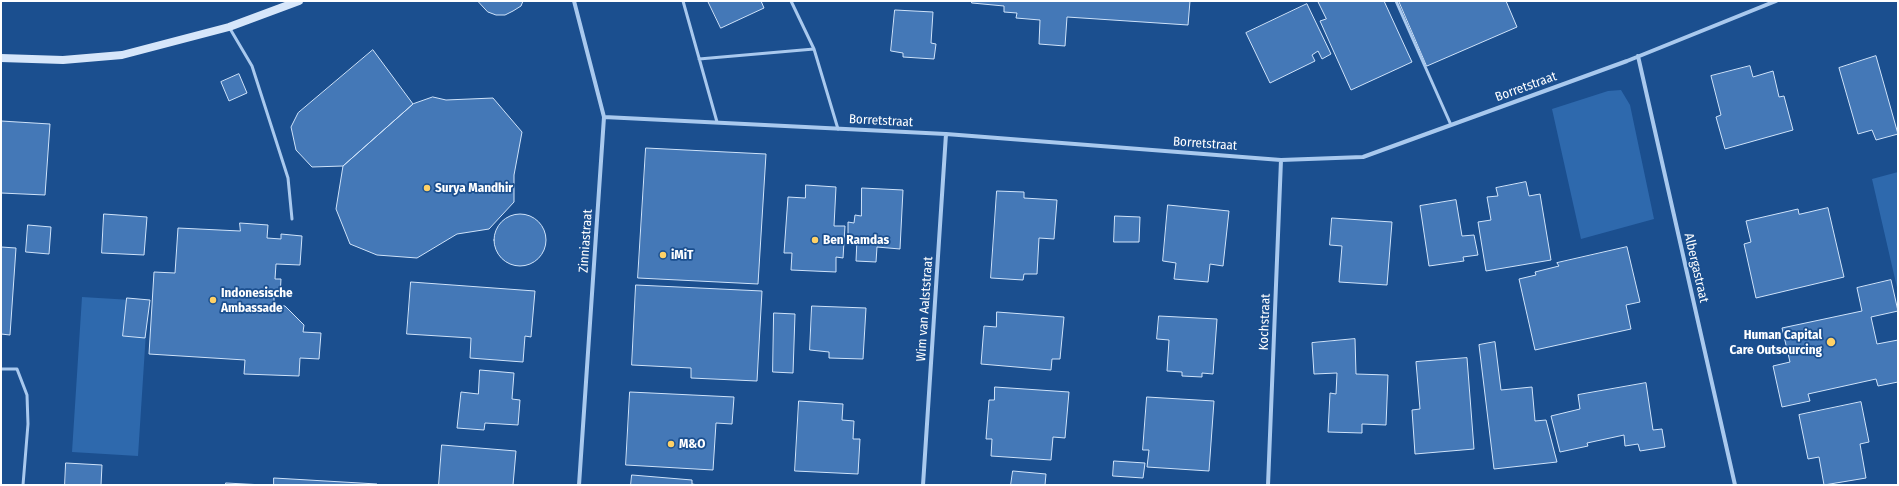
<!DOCTYPE html>
<html>
<head>
<meta charset="utf-8">
<style>
	body { margin:0 }
	#map { position:relative; width:1899px; height:486px; overflow:hidden; background:#1b4f8f; font-family:"Fira Sans Condensed",sans-serif }
	canvas { display:block }
	.frame { position:absolute; inset:0; border:2px solid #fff; pointer-events:none }
</style>
</head>
<body>
<div id="map">
<canvas width="1899" height="486"></canvas>
<div class="frame"></div>
</div>
<script>
const ctx = document.querySelector('canvas').getContext('2d');
ctx.lineJoin = 'round';
function fillPath(path, color) { ctx.fillStyle = color; ctx.fill(path, 'evenodd'); }
function strokePath(path, color, width, dash) { ctx.strokeStyle = color; ctx.lineWidth = width; ctx.lineCap = dash ? 'butt' : 'round'; ctx.setLineDash(dash || []); ctx.stroke(path); }
function drawText(font, color, halo, rows, align = 'center') {
  ctx.font = font + ' "Fira Sans Condensed",sans-serif'; ctx.lineWidth = 3.5; ctx.setLineDash([]); ctx.textBaseline = 'middle'; ctx.strokeStyle = halo; ctx.fillStyle = color; for (const [text, x, y, turn = 0] of rows) {
    ctx.save(); ctx.translate(x, y); ctx.rotate((+turn || 0) * Math.PI / 180); ctx.textAlign = isNaN(turn) ? turn : align; if (halo) ctx.strokeText(text, 0, 0); ctx.fillText(text, 0, 0); ctx.restore();
  }
}
fillPath(new Path2D(`
	M1621,90L1630,105L1654,219L1581,239L1552,109L1608,91Z
	M1898,172V292L1872,179Z
	M82,297L148,301L138,456L72,452Z`), '#2e69ad');
const building = new Path2D(`
	M478,1H523L521,6L513,11L505,15H496L488,12Z
	M708,1H761L764,8L721,28Z
	M972,1H1190L1188,25L1067,17L1065,46L1039,44L1040,20L1016,18L1017,13L1004,12V6L972,3Z
	M1318,1H1384L1412,62L1351,90L1320,21L1326,19Z
	M1399,1H1506L1517,27L1427,66Z
	M1307,4L1331,54L1322,59L1318,51L1312,55L1315,61L1270,83L1246,33Z
	M895,10L933,12L931,43L936,44L934,59L903,57V53L891,51Z
	M373,50L413,104L343,166L312,167L296,150L291,127L298,113Z
	M1876,56L1898,134L1876,140L1872,130L1858,134L1839,68Z
	M1750,66L1753,77L1773,71L1779,97L1784,96L1793,130L1725,149L1716,117L1721,115L1711,76Z
	M239,74L247,93L229,101L221,82Z
	M433,97L446,100L493,98L522,132L514,175V202L489,229L457,234L417,258L377,255L350,244L336,209L343,166L413,104Z
	M1,121L50,124L45,195L1,193Z
	M646,148L766,154L758,284L638,278Z
	M1526,182L1529,196L1540,194L1551,260L1486,271L1478,222L1491,220L1487,197L1498,196L1496,188Z
	M806,185L836,187L834,226H845L843,258L836,257V272L791,270L792,253H784L788,197L805,198Z
	M862,188L903,190L900,249L877,247L876,262L856,261L857,239H848V222L854,223L855,215L861,216Z
	M997,191L1024,192V198L1057,200L1054,239L1039,238L1037,274H1024L1023,280L991,278Z
	M1456,200L1462,236L1474,235L1478,255L1463,257L1464,261L1429,266L1420,206Z
	M1168,205L1229,211L1223,266L1210,264L1208,282L1174,279L1176,263L1163,261Z
	M1828,208L1844,277L1756,298L1744,244L1751,242L1746,221L1798,209L1799,214Z
	M104,214L147,217L144,255L102,253Z
	M494 240a26 26 0 1 1 52 0a26 26 0 1 1-52 0Z
	M1115,216L1140,217L1139,242H1114Z
	M1332,218L1392,222L1387,285L1339,282L1342,246L1330,245Z
	M240,223L268,225L267,238L281,239V234L302,236L300,265L276,264L275,279H281L280,296H274V305L285,306L304,325L303,332L321,333L319,359L300,358L299,376L244,374L245,360L149,354L154,272L175,273L178,228L240,231Z
	M28,225L51,227L49,254L26,252Z
	M1,247L16,248L10,335L1,334Z
	M1627,247L1640,302L1626,305L1631,329L1535,350L1519,279L1536,275L1535,272L1559,266L1557,263Z
	M1891,280L1898,311L1871,317L1877,344L1898,340V382L1878,386L1876,379L1808,394L1810,401L1782,407L1773,366L1790,362L1782,328L1862,311L1857,288Z
	M411,282L535,291L531,337L525,336L523,362L470,358L471,338L407,334Z
	M636,285L762,291L757,381L691,378V368L632,365Z
	M127,298L150,300L145,338L123,336Z
	M812,306L866,308L863,359L829,358V352L810,350Z
	M997,312L1064,317L1060,359H1052L1051,370L981,364L984,326L996,327Z
	M774,313L795,314L793,373L773,372Z
	M1159,316L1217,319L1213,374L1202,373V377L1182,376V372L1167,371L1169,340L1157,339Z
	M1355,339L1356,374L1388,375L1386,425L1362,424V433L1328,432L1330,393L1336,394L1337,373L1314,374L1312,343Z
	M1495,342L1501,390L1532,387L1535,421L1546,420L1557,462L1494,469L1479,345Z
	M1467,358L1474,449L1415,454L1412,410L1420,409L1416,362Z
	M480,370L514,373L512,399L520,400L518,425L485,423L484,430L457,428L461,392L478,394Z
	M1646,383L1653,430L1662,429L1665,447L1640,451L1638,444L1625,446L1624,435L1587,443L1588,446L1560,452L1551,416L1580,409L1578,395Z
	M995,387L1069,392L1065,438L1053,437L1051,460L991,456L992,439H986L989,400H994Z
	M630,392L734,397L732,424L716,423L713,470L626,465Z
	M1147,397L1214,401L1209,471L1147,467L1149,450H1143Z
	M799,401L843,404L842,420L854,421L853,439H860L858,474L795,471Z
	M1861,402L1869,442L1860,444L1866,478L1824,485L1819,457L1808,459L1799,415Z
	M442,445L516,451L513,485H439Z
	M1114,461L1145,463L1143,478L1113,476Z
	M66,463L102,465L101,485H65Z
	M1013,471L1046,474L1045,485H1011Z
	M632,475L692,480V484L698,485H631Z
	M274,478L377,484V485H274Z
	M226,483L264,485H226Z`);
fillPath(building, '#4478b7');
strokePath(building, '#cfe3fa', 1);
strokePath(new Path2D(`
	M683,1L717,122
	M791,1L814,49L838,129
	M1396,1L1451,125
	M229,27L252,66L288,178L292,219
	M699,59L814,49
	M1,369H17L27,395L28,424L23,485`), '#a9c9ee', 3);
strokePath(new Path2D(`
	M574,1L604,117L579,485
	M1638,56L1735,485
	M604,117L946,134L1281,160L1363,157L1627,61L1776,1
	M923,485L946,134
	M1268,485L1281,160`), '#a9c9ee', 4);
strokePath(new Path2D(`
	M1,58L63,60L122,55L229,27L299,1`), '#d6e6fa', 8);
for (const [x, y, r, color] of [
	[427,188,4,"#ffd166"],
	[815,240,4,"#ffd166"],
	[663,255,4,"#ffd166"],
	[213,300,4,"#ffd166"],
	[1831,342,5,"#ffd166"],
	[671,444,4,"#ffd166"]
]) { const dot = new Path2D(); dot.arc(x, y, r, 0, 2 * Math.PI); ctx.fillStyle = color; ctx.fill(dot); strokePath(dot, '#1b4f8f', 1.5); }
drawText('13px', '#fff', '#1b4f8f', [
	["Borretstraat",1526,87,-20],
	["Borretstraat",881,121,3],
	["Borretstraat",1205,144,4],
	["Zinniastraat",586,241,-86],
	["Albergastraat",1696,268,77],
	["Wim van Aalststraat",925,309,-86],
	["Kochstraat",1265,322,-88]
]);
drawText('bold 13px', '#fff', '#1b4f8f', [
	["Surya Mandhir",435,188],
	["Ben Ramdas",823,240],
	["iMiT",671,255],
	["Indonesische",221,293],
	["Ambassade",221,308],
	["Human Capital",1822,335,"right"],
	["Care Outsourcing",1822,350,"right"],
	["M&O",679,444]
], 'left');
</script>
</body>
</html>
